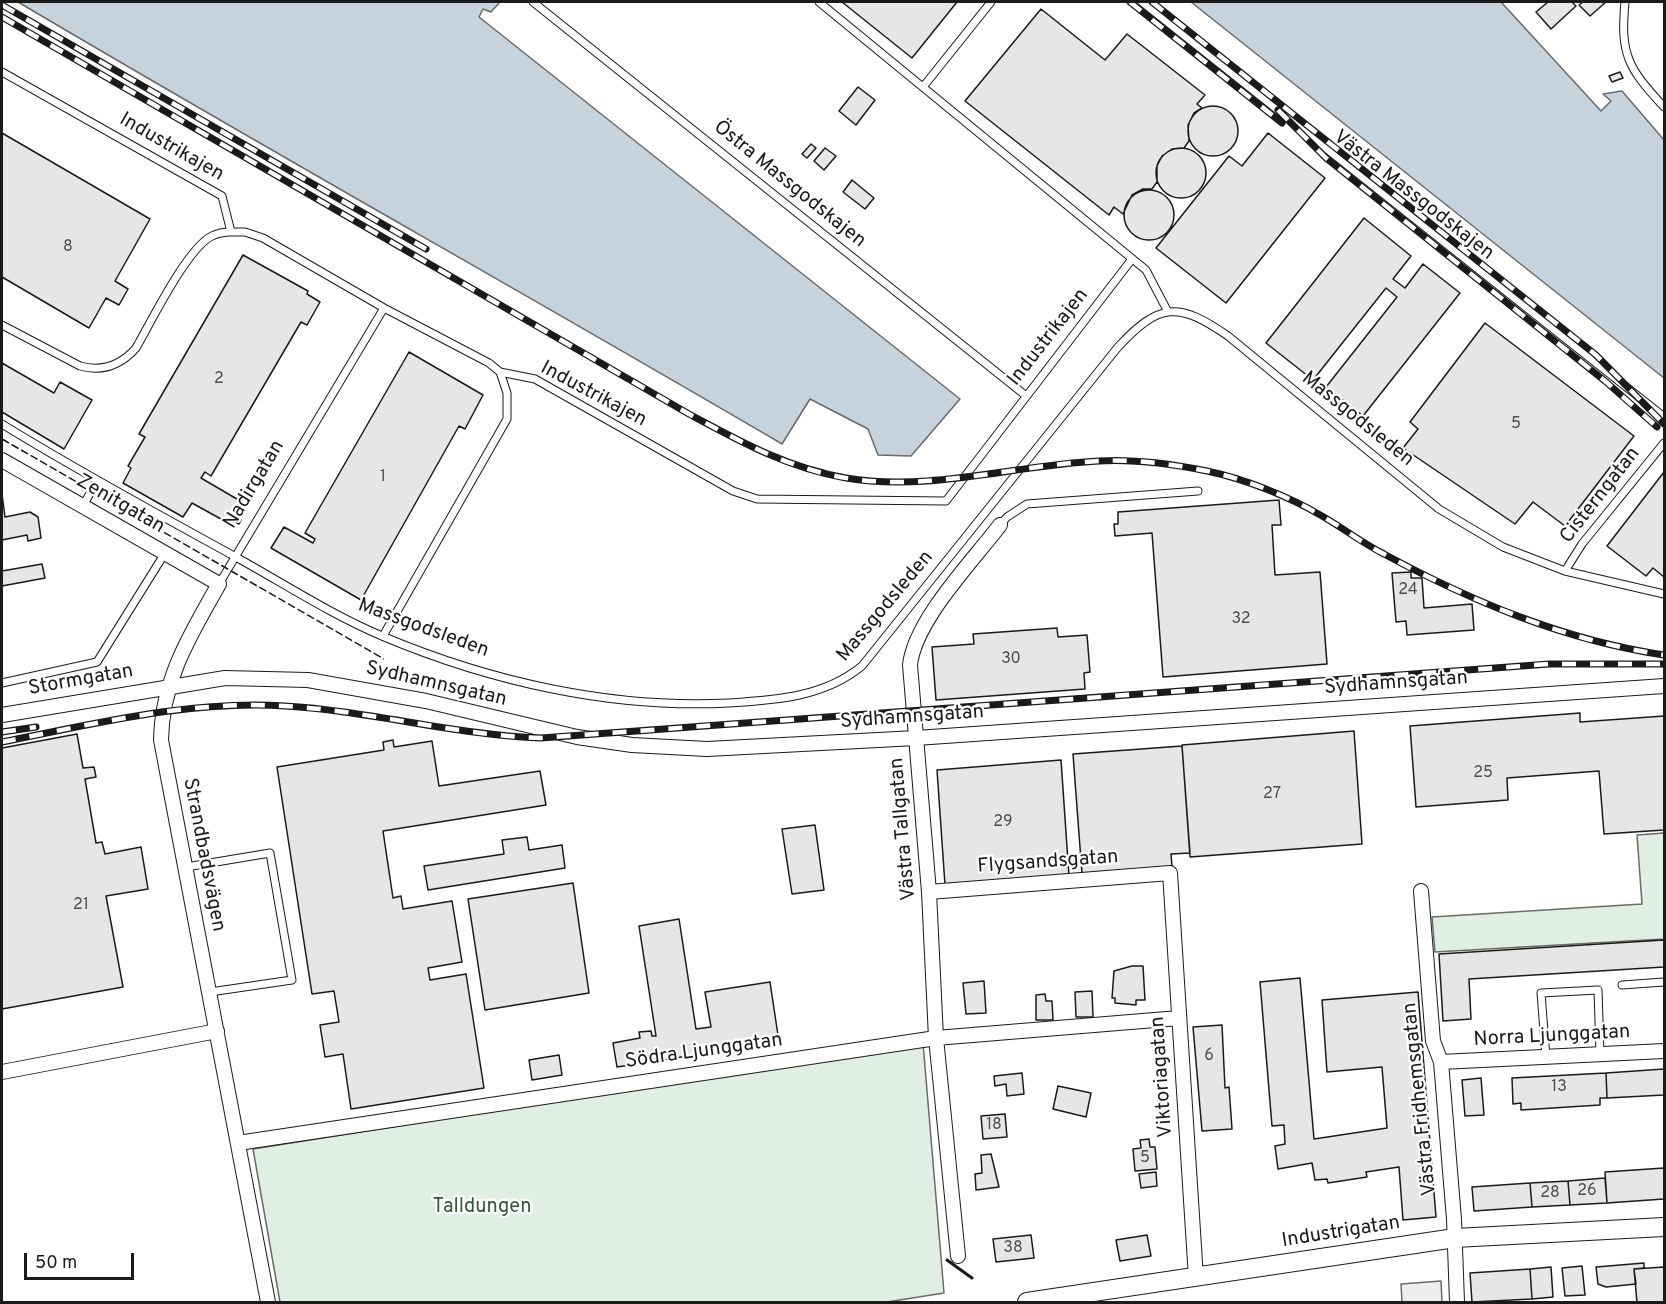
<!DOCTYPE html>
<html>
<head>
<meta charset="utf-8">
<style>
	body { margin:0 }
	#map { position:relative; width:1666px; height:1304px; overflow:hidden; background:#fff; font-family:Overpass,sans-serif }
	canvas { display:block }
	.frame { position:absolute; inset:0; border:3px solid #1a1a1a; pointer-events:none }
	.scale { position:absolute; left:24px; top:1253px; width:110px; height:27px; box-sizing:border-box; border:3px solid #1a1a1a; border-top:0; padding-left:8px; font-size:18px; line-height:21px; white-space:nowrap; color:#1a1a1a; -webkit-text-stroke:4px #fff; paint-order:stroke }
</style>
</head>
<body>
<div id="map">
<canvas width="1666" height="1304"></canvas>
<div class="frame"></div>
<div class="scale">50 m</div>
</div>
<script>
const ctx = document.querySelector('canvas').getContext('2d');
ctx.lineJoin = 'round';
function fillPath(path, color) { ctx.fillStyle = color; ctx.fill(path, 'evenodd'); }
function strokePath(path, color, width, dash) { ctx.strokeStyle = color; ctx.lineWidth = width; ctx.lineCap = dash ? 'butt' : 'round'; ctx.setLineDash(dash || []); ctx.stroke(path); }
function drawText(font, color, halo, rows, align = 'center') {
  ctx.font = font + ' Overpass,sans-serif'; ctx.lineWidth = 4.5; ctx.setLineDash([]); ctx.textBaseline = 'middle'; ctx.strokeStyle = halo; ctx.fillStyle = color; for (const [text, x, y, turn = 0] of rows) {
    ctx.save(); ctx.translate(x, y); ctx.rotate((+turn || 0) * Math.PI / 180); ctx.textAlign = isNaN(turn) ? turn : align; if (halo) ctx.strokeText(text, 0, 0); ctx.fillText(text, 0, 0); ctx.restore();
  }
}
const green = new Path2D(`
	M1664,833V939L1435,952L1432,917L1642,904L1637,835Z
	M923,1043L944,1293L887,1302H280L253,1149Z`);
fillPath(green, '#e0efe3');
strokePath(green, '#6a6a6a', 1.5);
const parking = new Path2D(`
	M1441,1281L1442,1302H1402L1401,1284Z`);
fillPath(parking, '#ededed');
strokePath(parking, '#6a6a6a', 1.5);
const water = new Path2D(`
	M18,2H500L491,12L483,9L479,17L960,399L911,456L878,455L868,429L810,399L782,444C528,295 271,152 18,2Z
	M1191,2H1501L1601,111L1611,101L1603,94L1622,91L1664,140V378Z`);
fillPath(water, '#c6d2dc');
strokePath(water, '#6a6a6a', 1.5);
const building = new Path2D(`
	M842,2H957L912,58Z
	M1548,2H1572L1576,6L1551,29L1536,12Z
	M1583,2H1606L1590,16L1579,5Z
	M1041,9L1105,60L1127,34L1205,95L1197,104L1202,108L1194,113L1188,125L1189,141L1184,148L1172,149L1162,156L1157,166V182L1152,189H1143L1132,195L1123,214L1114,207L1109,215L965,101Z
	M1620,72L1623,78L1612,82L1609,76Z
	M858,87L875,100L856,125L839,111Z
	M1188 131a25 25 0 1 1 50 0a25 25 0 1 1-50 0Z
	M2,133L150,219L115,281L128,289L119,305L106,298L89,328L2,277Z
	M1268,133L1325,178L1226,303L1156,248L1229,156L1242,166Z
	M811,144L816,148L807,158L802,154Z
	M1156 173a25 25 0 1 1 50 0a25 25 0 1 1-50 0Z
	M825,148L836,156L824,170L814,161Z
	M852,180L874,198L865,209L843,192Z
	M1124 215a25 25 0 1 1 50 0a25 25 0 1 1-50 0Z
	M1364,218L1411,256L1393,279L1405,288L1423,264L1460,293L1363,416L1326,387L1397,297L1386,288L1313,380L1266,343Z
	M243,255L308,291L307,294L320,302L307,325L301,322L211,476L205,472L201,478L242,502L240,505L245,508L239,519L241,520L239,524L232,520L230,524L192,503L183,517L123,483L131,468L128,466L145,437L139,434Z
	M1485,323L1634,436L1565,526L1533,502L1515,524L1403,448L1418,429L1410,422Z
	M409,352L483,395L465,429L459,426L361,600L271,548L284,527L313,543L315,539L305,533Z
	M2,363L54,393L60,382L92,400L64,449L2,412Z
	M1664,472V577L1653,568L1646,576L1607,546Z
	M2,494L5,517L30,512L38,517L41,538L28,541L27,535L2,540Z
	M1279,500L1281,525H1272L1275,575L1320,572L1327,664L1163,677L1152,533L1115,536L1114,524H1118V512Z
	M42,564L45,578L2,586V571Z
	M1411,572V578H1422L1424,608L1472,604L1474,630L1407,635L1406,621L1396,622L1392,573Z
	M1057,628L1058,637L1087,635L1090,672L1084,673L1085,689L936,700L932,647L974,644L973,634Z
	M1580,713V722L1664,716V830L1604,834L1599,771L1507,778L1508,800L1416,807L1410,726Z
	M1354,731L1362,844L1190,857L1182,745Z
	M77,734L83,768L94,767L96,777L85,779L96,843L102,842L105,854L141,847L148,889L106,896L123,987L2,1009V748Z
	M393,740L394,747L432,741L439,786L540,771L546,805L383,831L393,898L401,896L403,909L452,901L462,962L428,968L430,980L466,974L484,1088L351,1109L343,1054L325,1057L320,1025L339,1022L334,991L312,994L277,767L384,750L383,742Z
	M1182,746L1190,853L1171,854L1172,867L1082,874L1073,754Z
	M1061,760L1069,876L945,885L937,770Z
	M815,825L824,890L792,894L782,829Z
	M527,837L529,850L562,845L565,868L428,890L424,866L504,854L502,840Z
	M573,883L589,993L485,1010L468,899Z
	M679,919L696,1029L711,1027L705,992L770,982L779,1042L617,1067L613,1043L640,1038L639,1032L651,1031L652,1036H656L639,926Z
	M1664,940V967L1469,979L1471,1019L1443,1021L1439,954Z
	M1132,966H1143L1145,1000H1136V1005L1115,1003V998H1112L1114,971Z
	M1300,978L1314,1139L1387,1128L1382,1067L1327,1072L1322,1000L1418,992L1436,1217L1403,1220L1399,1167L1366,1172L1367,1177L1328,1183L1327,1179L1315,1180L1312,1163L1278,1169L1275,1146L1285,1144L1284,1125L1272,1126L1260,982Z
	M984,981L986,1013L966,1014L963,983Z
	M1092,991L1093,1017H1076L1075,992Z
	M1045,994L1046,1001H1052L1053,1020H1036V995Z
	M1222,1025L1225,1088L1229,1087L1232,1129L1202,1131L1193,1027Z
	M559,1055L562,1075L532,1080L529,1060Z
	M1664,1069V1095L1607,1098L1606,1073Z
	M1022,1073L1024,1094L1007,1096L1006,1084L995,1086L994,1076Z
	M1606,1073L1607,1098H1600V1105L1521,1110V1103L1513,1104L1512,1078Z
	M1481,1078L1484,1115L1465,1116L1462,1080Z
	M1058,1086L1091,1093L1086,1117L1053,1109Z
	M1005,1114L1007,1137L983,1139L981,1116Z
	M1149,1139L1150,1147H1155L1157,1169L1135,1171L1133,1149L1141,1148L1140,1140Z
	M991,1154L999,1187L976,1190L975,1174L982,1173L981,1155Z
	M1664,1168V1199L1607,1203L1605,1172Z
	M1156,1172L1157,1186L1141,1188L1139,1174Z
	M1605,1178L1607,1203L1570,1205L1568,1181Z
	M1568,1181L1570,1205L1532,1207L1530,1183Z
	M1530,1183L1532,1207L1474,1211L1472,1187Z
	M1031,1235L1034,1258L996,1262L993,1239Z
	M1147,1235L1151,1256L1120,1261L1116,1240Z
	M1644,1263V1268L1634,1269L1636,1284L1606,1287L1598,1284L1596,1267Z
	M1582,1266L1585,1295L1565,1296L1562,1268Z
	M1551,1267L1553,1297L1532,1299L1530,1269Z
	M1664,1267V1302H1637L1634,1269Z
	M1530,1269L1532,1299L1472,1302L1470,1273Z`);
fillPath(building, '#e6e6e6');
strokePath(building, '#1a1a1a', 1.5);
const lane = new Path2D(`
	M533,2L1025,395
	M819,2L1146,270L1168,312
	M1142,2L1664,417
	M1625,2C1620,55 1628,68 1664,107
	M2,72L222,196L231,232H245L263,238L384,308L489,363L500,372L535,379L733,491L757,499L946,501L1132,259
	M923,87L991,2
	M2,325L80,366C102,372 121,365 136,348C151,322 187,248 212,236C218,233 225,232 231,232
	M2,424C78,471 156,513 234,556C283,583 330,614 382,636C491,682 612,709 729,703C777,700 824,697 862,666L1118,347C1159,303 1178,301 1228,336L1439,509L1503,547L1565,571L1664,594
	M83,506L96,482
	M1000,525L1007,517L1027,504L1198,491
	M1565,571L1582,544L1664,443
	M219,584L384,308
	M383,636L507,419V393L500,372
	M2,683L97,662L165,553
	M186,867L270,853L292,980L210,992
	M1622,985L1664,982
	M1546,1057L1541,993L1598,990L1600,1054`);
const street = new Path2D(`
	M2,460L219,584C190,635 162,680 161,740L268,1302
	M2,715L225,678L308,680L426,701L577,737L632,745L707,749L916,738L1664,686
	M1421,891L1433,1041L1441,1062L1454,1219L1457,1302
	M929,892L1170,873L1196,1278
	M1441,1062L1664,1051
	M2,1072L217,1031
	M238,1143L936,1038L1179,1018
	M958,1256L936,1038L929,892L910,665C915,620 972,562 1000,525`);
const secondary = new Path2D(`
	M1027,1302L1455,1238L1664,1227`);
strokePath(lane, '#1a1a1a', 9);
strokePath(street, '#1a1a1a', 16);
strokePath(secondary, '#1a1a1a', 20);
strokePath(lane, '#fff', 7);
strokePath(street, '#fff', 14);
strokePath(secondary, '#fff', 18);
const rail = new Path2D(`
	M1130,2L1282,123
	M1152,2L1596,355L1664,424
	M2,5L426,249
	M2,17L689,414C741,442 788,468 846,478C930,492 1015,465 1099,461C1135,459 1172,464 1207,471C1245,479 1288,496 1322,516C1343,528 1362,543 1384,554C1473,602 1564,640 1664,655
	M1278,110L1326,158L1605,381L1657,427
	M2,732L36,727
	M2,742C94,724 189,700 285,706C371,711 455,735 541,738L1549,664H1664`);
strokePath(rail, '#1a1a1a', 7);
strokePath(rail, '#fff', 4.5, [14]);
strokePath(new Path2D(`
	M2,439L384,659`), '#1a1a1a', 1.5, [8, 3]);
strokePath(new Path2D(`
	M947,1260L972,1278`), '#1a1a1a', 3);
drawText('16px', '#4d4d4d', null, [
	["8",68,248],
	["2",219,380],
	["5",1516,425],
	["1",383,478],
	["24",1408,591],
	["32",1241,620],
	["30",1011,660],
	["25",1483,774],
	["27",1272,795],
	["29",1003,823],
	["21",81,906],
	["6",1209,1057],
	["13",1559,1088],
	["18",994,1126],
	["5",1145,1159],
	["26",1587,1192],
	["28",1550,1194],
	["38",1013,1249]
]);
drawText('20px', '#1a1a1a', '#fff', [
	["Industrikajen",171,148,30],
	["Östra Massgodskajen",789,185,39],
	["Västra Massgodskajen",1413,196,38],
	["Industrikajen",1049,338,-52],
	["Industrikajen",593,395,28],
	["Massgodsleden",1357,420,39],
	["Nadirgatan",255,485,-59],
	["Cisterngatan",1601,496,-52],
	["Zenitgatan",120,505,30],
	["Massgodsleden",886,607,-50],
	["Massgodsleden",423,629,20],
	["Stormgatan",81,681,-10],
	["Sydhamnsgatan",1396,684,-4],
	["Sydhamnsgatan",436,685,13],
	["Sydhamnsgatan",912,718,-4],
	["Västra Tallgatan",904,829,-95],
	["Strandbadsvägen",203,855,79],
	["Flygsandsgatan",1048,863,-4],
	["Norra Ljunggatan",1552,1037,-3],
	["Södra Ljunggatan",704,1052,-8],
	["Viktoriagatan",1163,1077,-94],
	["Västra Fridhemsgatan",1421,1099,-96],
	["Industrigatan",1341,1233,-9]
]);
drawText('20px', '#2b5a34', '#fff', [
	["Talldungen",482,1208]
]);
</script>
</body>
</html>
